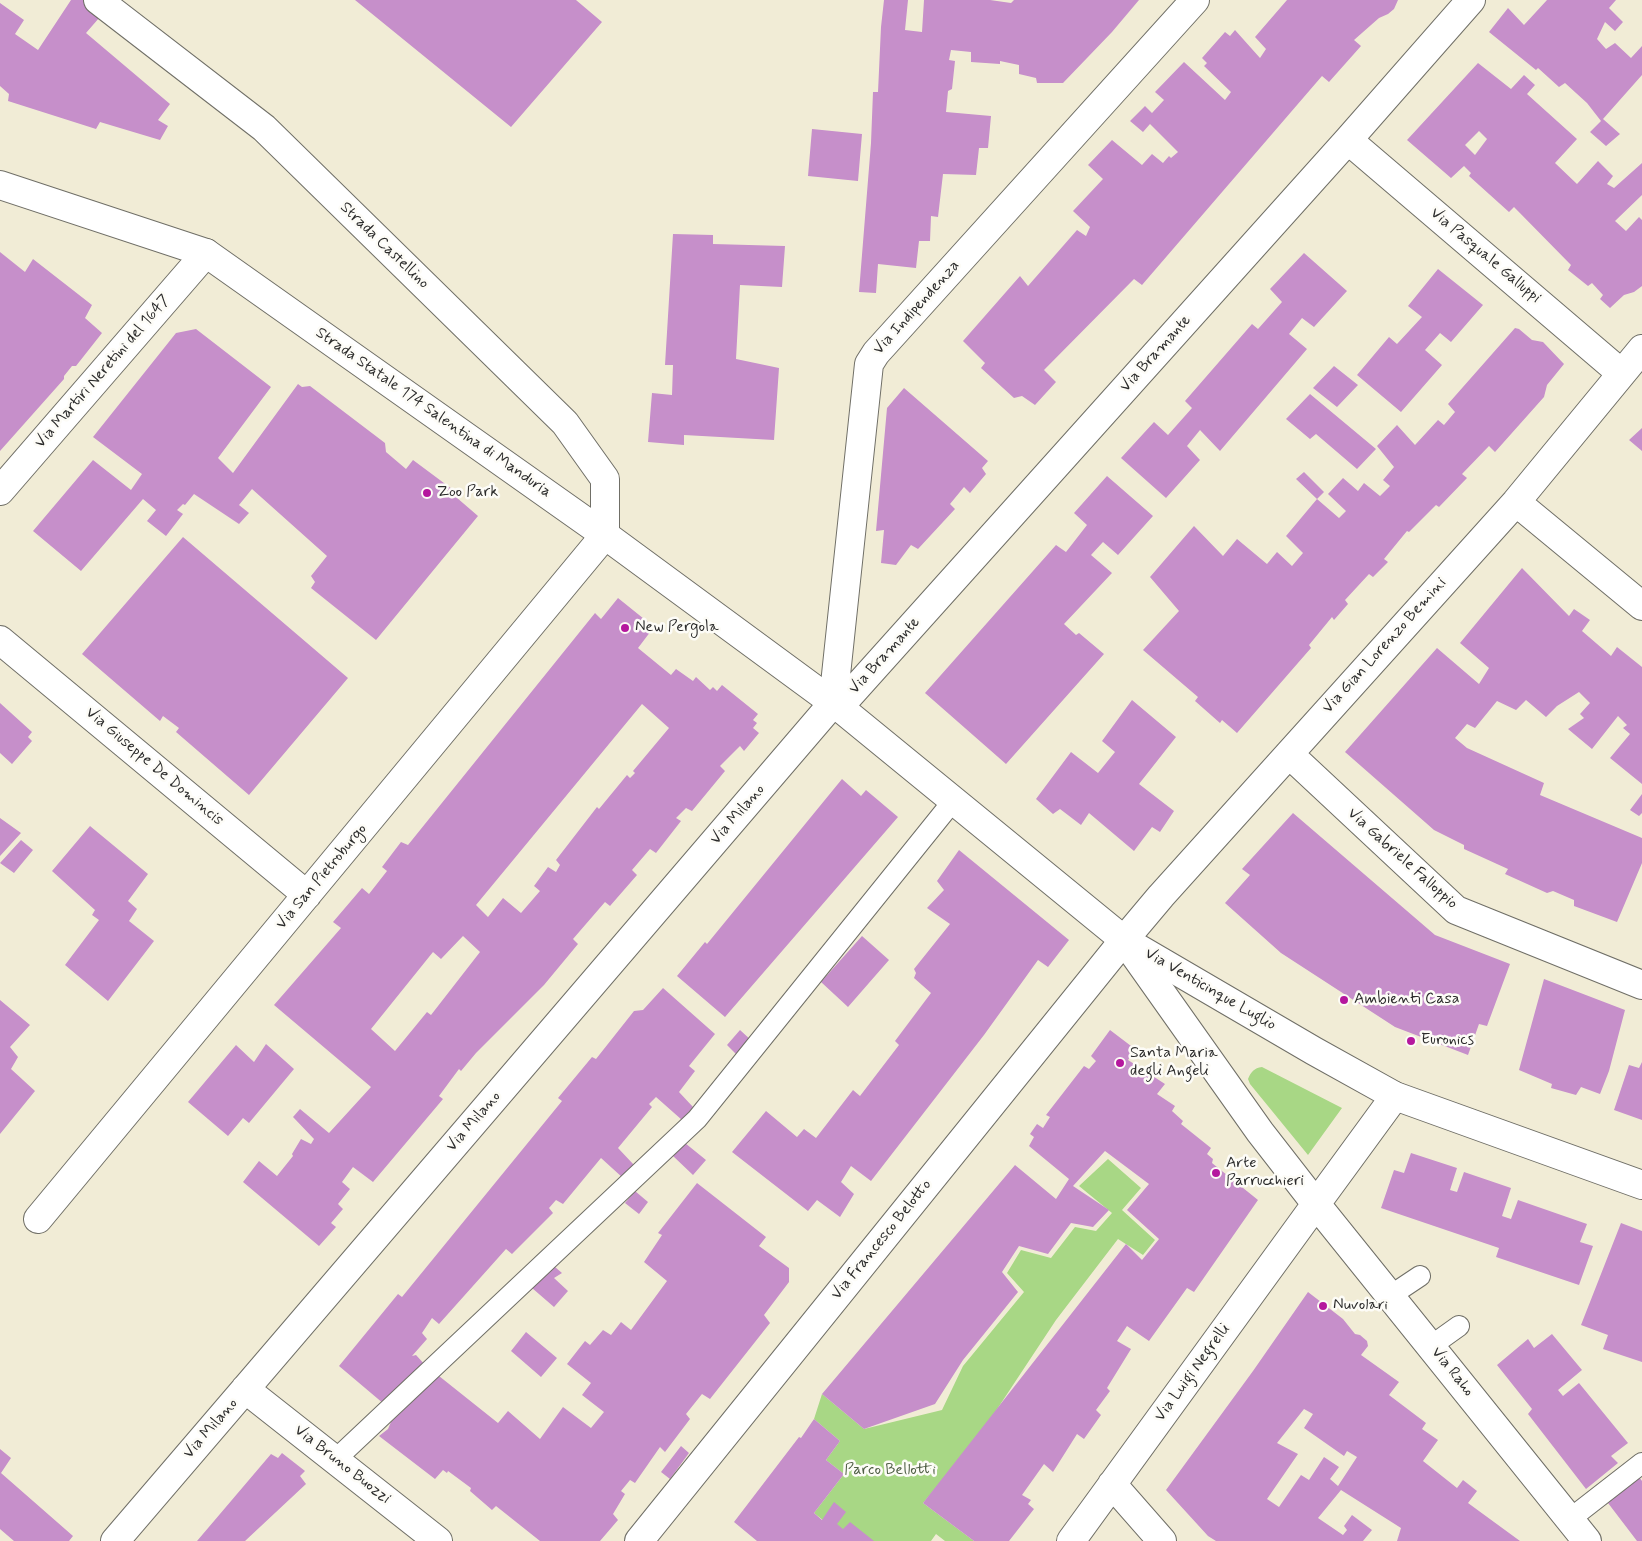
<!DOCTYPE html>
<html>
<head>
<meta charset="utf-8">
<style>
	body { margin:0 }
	canvas { display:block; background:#f1ecd6 }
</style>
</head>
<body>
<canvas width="1642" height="1541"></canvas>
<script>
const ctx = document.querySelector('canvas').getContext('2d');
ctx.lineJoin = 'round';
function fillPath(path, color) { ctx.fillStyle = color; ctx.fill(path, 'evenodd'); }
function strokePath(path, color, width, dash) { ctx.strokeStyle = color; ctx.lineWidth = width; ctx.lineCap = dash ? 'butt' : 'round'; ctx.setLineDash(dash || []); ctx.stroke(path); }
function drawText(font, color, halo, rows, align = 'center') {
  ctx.font = font + ' Mynerve,sans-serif'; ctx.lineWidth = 5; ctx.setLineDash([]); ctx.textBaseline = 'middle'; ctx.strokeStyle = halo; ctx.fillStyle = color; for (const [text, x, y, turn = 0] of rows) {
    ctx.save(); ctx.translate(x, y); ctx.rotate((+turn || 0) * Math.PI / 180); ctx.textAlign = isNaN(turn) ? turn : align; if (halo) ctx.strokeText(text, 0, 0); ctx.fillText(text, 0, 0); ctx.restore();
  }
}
fillPath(new Path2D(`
	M1262,1067L1342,1108L1308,1155L1250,1084L1248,1079C1251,1072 1254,1068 1262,1067Z
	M1108,1159L1141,1188L1122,1210L1155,1240L1143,1255L1118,1239L1056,1320L976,1441L923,1503L974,1541H945L936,1534L931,1541H849L814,1513L844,1474L826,1460L840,1441L814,1419L822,1394L864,1429L942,1410L963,1366L1024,1292L1007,1273L1021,1250L1051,1258L1075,1227L1096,1231L1112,1213L1079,1186Z`), '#a8d785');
fillPath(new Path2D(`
	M71,0H92L106,10L86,33L170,104L158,120L168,126L160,140L100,122L96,129L8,101L9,94L0,86V3L24,20L15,34L38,50Z
	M355,0H576L602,22L511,127Z
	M884,0H908L905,30L922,32L924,0H990L1011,3L1014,0H1139L1112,32L1063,83H1037L1036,78L1019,74V65L1000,61V64L971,62V52L951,50L949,60L955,61L952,89L948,91L946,112L991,116L988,148H979L976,175L943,174L938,217L931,216L930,241H919L916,268L878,264L876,293L859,292L871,143L873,92H878L881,27Z
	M1287,0H1398L1394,9L1388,14L1379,18L1354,40L1361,46L1329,82L1322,76L1142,285L1134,279L1044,370L1056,382L1035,405L1022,396L1014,398L981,368L985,363L963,341L1020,276L1028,286L1077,230L1086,236L1090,227L1073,211L1103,179L1088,165L1112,140L1142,165L1152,154L1163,163L1169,156L1171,158L1178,152L1150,124L1143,132L1130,121L1145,106L1152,113L1164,100L1155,92L1184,62L1225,100L1231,92L1204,66L1207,63L1202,58L1225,32L1230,36L1235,30L1260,58L1266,49L1255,37Z
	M1547,0H1616L1609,8L1623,22L1615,31L1605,22L1597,39L1606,49L1615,43L1631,58L1642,46V75L1603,119L1620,134L1606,146L1590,132L1601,121L1587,103L1565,83L1559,87L1538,68L1536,70L1489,32L1508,8L1524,25Z
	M1478,63L1511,89L1524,75L1535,85L1527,94L1577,139L1555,163L1577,184L1598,161L1613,176L1607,184L1614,188L1642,163V195L1615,221L1626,231L1639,217L1642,220V286L1634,292L1624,295L1610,308L1600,299L1603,295L1592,283L1588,286L1568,270L1571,265L1514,207L1509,212L1469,176L1471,173L1464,166L1451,178L1407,140ZM1479,131L1487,139L1475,155L1465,145Z
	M812,129L862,134L858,181L808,176Z
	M673,234L713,235V244L785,246L782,287L740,285L736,359L779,368L774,440L684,435V445L648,442L652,393L672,395L673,365H665Z
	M0,252L25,272L33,259L92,305L85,318L102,333L76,366H72L64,376V379L0,451Z
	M1304,253L1347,291L1314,327L1302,318L1289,334L1307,349L1220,451L1200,430L1187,446L1200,460L1166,498L1121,458L1154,422L1168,435L1192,408L1185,401L1252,324L1258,329L1282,302L1270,289Z
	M1438,269L1483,305L1451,342L1440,333L1425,350L1442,365L1401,412L1357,375L1389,337L1397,344L1422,317L1408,306Z
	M1515,328L1519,329L1532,340L1543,342L1564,364L1547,385L1544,397L1495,452L1489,446L1462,474L1467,478L1439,507L1436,505L1409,532L1407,531L1384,559L1388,562L1373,577L1369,574L1345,600L1348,604L1334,620L1332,617L1309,645L1311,648L1237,733L1222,720L1220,723L1195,701L1198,697L1143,650L1179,611L1150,577L1194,526L1223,556L1237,539L1267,564L1277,552L1292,566L1303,553L1286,536L1317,499L1339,518L1346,511L1328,494L1343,478L1358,491L1364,483L1380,496L1390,486L1383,480L1394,467L1377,446L1397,425L1415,445L1438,420L1444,425L1455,412L1448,404Z
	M196,329L271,387L218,458L233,473L298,384L302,387L310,386L385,443L386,452L406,469L413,460L452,489L449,491L478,516L376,640L311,588L315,582L311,576L327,556L252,489L239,505L249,513L239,524L194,494L185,505L183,504L177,510L183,514L166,536L147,521L156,510L143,499L81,571L33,531L93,460L131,490L142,474L93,437L176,333Z
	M1334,366L1358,385L1337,407L1313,388Z
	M904,388L988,461L982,468L986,474L970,493L964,487L950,504L955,509L918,549L911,545L896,565L881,563L884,530L876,531L887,408Z
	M1310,394L1376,449L1357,469L1316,434L1310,439L1286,419Z
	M1642,428V451L1629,440Z
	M1304,472L1324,492L1317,499L1296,479Z
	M1107,476L1153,516L1118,555L1103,542L1091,555L1112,573L1064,624L1076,635L1079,633L1104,654L1006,764L925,693L1056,545L1066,552L1087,525L1074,513Z
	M183,537L348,678L249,795L176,732L179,728L163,716L160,721L82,654Z
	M1522,568L1569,616L1574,609L1590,620L1582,631L1611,656L1617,647L1642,667V784L1610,758L1630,734L1623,728L1627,725L1618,716L1592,749L1568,729L1584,718L1580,714L1590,703L1579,692L1557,706L1546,717L1526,700L1516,710L1497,701L1475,728L1467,724L1455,738L1467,748L1544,783L1540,795L1642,838V863L1617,922L1574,906V900L1553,891L1547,893L1505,874L1508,869L1464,849V845L1434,830L1345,752L1437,648L1479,684L1489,668L1460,643Z
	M618,598L654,627L638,648L671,675L676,669L693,681L696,677L710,690L713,687L717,691L722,685L758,714L753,720L757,723L753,728L759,733L744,751L740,746L720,766L725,771L692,811L686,808L676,818L681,821L656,853L650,849L632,870L637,875L610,906L605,902L573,939L578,944L544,985L476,1053L461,1071L459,1069L439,1096L443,1099L373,1182L353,1167L342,1182L350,1189L338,1204L343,1209L331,1223L336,1227L319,1246L243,1182L259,1161L277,1176L293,1156L292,1154L301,1139L311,1144L314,1139L293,1117L300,1109L329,1133L371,1087L274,1005L341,928L333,922L362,888L369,894L387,871L382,867L401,842L408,845L595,613L601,619ZM642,704L669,728L633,771L635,773L630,778L627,775L599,809L597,807L556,860L560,865L556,872L548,867L534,886L540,891L521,913L503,898L488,917L476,905ZM463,936L480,952L431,1015L427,1012L395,1051L371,1029L433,952L441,959Z
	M1132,700L1176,737L1139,784L1174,811L1160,832L1152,827L1134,851L1089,813L1081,825L1060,809L1053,814L1036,799L1071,752L1098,773L1115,752L1102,741Z
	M0,703L32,732L28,737L32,741L12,764L0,753Z
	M842,779L861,796L866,790L898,817L725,1017L677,976L705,942L707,944Z
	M1642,794V813L1639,816L1630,810Z
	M1293,813L1435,935L1510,964L1487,1026L1479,1024L1468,1055L1395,1027L1281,953L1225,903L1250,875L1242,869Z
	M0,818L21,833L0,856Z
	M90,826L148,874L128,901L137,909L129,921L154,941L108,1001L65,965L99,920L92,915L95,910L52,871Z
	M21,840L33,850L14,873L0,863Z
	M959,850L1069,940L1048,967L1038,960L984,1035L871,1181L851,1166L841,1182L854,1194L840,1217L817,1200L808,1211L732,1152L766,1111L797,1137L804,1129L816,1138L853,1090L860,1096L899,1045L895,1041L931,993L914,978L916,973L914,969L950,924L927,908L944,890L937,881Z
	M862,936L889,960L848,1007L821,982Z
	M1544,979L1625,1010L1609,1071L1600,1094L1581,1087L1576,1095L1551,1088L1552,1084L1519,1070Z
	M663,988L715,1034L689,1066L695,1071L679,1092L693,1107L682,1120L656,1097L649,1104L652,1107L618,1148L634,1165L623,1178L601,1158L563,1204L556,1200L549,1208L553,1213L512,1254L506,1249L439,1324L432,1318L422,1333L427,1339L412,1356L416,1355L426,1366L384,1404L339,1366L398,1294L402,1297L562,1101L558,1098L592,1057L596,1059L634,1011L643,1010Z
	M0,1000L30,1025L10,1047L18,1057L11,1069L35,1091L0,1134Z
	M740,1030L752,1041L738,1056L727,1045Z
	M1110,1030L1135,1049L1128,1060L1165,1084L1157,1094L1175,1106L1172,1111L1183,1121L1181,1124L1211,1148L1207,1154L1213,1159L1212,1163L1258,1200L1194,1292L1187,1288L1149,1341L1127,1326L1117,1341L1131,1349L1107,1388L1110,1391L1096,1410L1101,1415L1084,1439L1077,1434L1053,1472L1044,1464L1022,1495L1031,1500L1028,1504L1034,1509L1009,1541H974L923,1503L1126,1244L1142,1260L1159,1239L1127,1210L1149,1184L1105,1151L1073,1186L1109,1210L1093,1227L1071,1223L1048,1254L1019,1246L1002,1272L1018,1292L963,1360L935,1404L864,1429L822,1394L1015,1165L1056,1199L1069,1179L1029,1146L1034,1137L1030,1134L1037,1124L1043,1128L1050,1117L1046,1115L1084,1066L1089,1069L1096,1061L1091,1056Z
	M266,1044L294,1069L249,1123L243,1118L228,1136L188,1102L236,1045L254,1062Z
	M1642,1062V1120L1614,1110L1629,1065L1639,1068Z
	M685,1143L706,1160L693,1175L673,1156Z
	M1411,1153L1457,1168L1450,1190L1457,1192L1464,1172L1511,1188L1502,1216L1511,1219L1518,1200L1587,1224L1580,1242L1593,1246L1579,1285L1496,1257L1499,1248L1381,1208L1394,1170L1404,1173Z
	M697,1183L766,1237L759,1246L789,1268V1282L764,1315L770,1323L710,1399L702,1394L686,1414L690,1419L665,1452L660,1447L635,1483L630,1480L621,1491L625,1494L613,1514L618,1520L600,1541H540L496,1506L492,1510L470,1491L471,1488L448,1471L447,1473L443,1470L435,1479L379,1436L388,1429L391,1422L439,1376L498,1423L508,1411L540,1439L563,1407L591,1428L604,1412L582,1395L591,1383L567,1364L585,1341L590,1345L603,1330L611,1335L621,1322L631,1330L667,1281L644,1262L662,1235L658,1233Z
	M635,1191L648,1202L639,1214L625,1203Z
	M1621,1223L1642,1231V1362L1603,1349L1608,1335L1581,1325Z
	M555,1267L562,1273L554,1278L568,1291L554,1307L532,1288Z
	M1308,1292L1343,1319L1355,1334L1360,1335L1367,1341L1368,1346L1361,1355L1399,1382L1389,1395L1426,1423L1422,1429L1438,1440L1423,1461L1457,1488L1463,1480L1477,1491L1468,1503L1520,1541H1397L1401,1528L1341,1490L1318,1518L1343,1535L1347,1530L1344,1526L1352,1515L1372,1530L1363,1541H1216L1208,1536L1166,1490L1253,1371ZM1304,1409L1313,1414L1304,1428L1344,1456L1347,1451L1357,1457L1338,1486L1330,1479L1339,1467L1324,1457L1309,1480L1301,1475L1279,1507L1267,1499L1298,1454L1277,1443Z
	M526,1332L557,1358L541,1377L511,1351Z
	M1552,1334L1582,1370L1558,1390L1563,1396L1579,1383L1628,1443L1611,1456L1618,1463L1586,1489L1528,1414L1532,1409L1497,1365L1528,1339L1534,1348Z
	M814,1419L840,1441L826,1460L844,1474L814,1513L822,1520L834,1502L846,1512L837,1524L843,1529L850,1522L874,1541H757L734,1522L799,1437L801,1438Z
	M681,1446L689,1453L670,1479L661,1472Z
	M0,1449L11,1458L1,1473L73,1536L69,1541H14L0,1529Z
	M282,1453L305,1471L300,1476L306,1484L245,1541H197L271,1454L278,1458Z
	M1639,1477L1642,1481V1541H1637L1608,1503Z`), '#c68fca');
const lane = new Path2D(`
	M1390,1296L1420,1276
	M1431,1346L1459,1326
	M335,1460L697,1119L953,801
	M1570,1519L1642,1463`);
const street = new Path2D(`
	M1348,140L1621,373
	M0,491L206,253
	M1516,502L1642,606
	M0,640L307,895
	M839,707L1348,140L1471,0
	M1289,754L1456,910L1642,985
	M1395,1096L1316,1204L1587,1541
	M38,1219L605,535V479L565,423L264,128L98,0
	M245,1389L438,1541
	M1112,1484L1162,1541
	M115,1541L833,703L869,364L876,353L1195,0
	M639,1541L1124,940L1161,896L1516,502L1642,349
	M1071,1541L1316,1204L1260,1132L1124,940`);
const primary = new Path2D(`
	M0,185L206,253L605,535L839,707L1124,940L1314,1051L1395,1096L1642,1185`);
strokePath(lane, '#706f67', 22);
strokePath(street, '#706f67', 30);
strokePath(primary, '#706f67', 30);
strokePath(lane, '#fff', 20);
strokePath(street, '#fff', 28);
strokePath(primary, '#fff', 28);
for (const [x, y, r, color] of [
	[427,493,5,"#b5179e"],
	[625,628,5,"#b5179e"],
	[1344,1000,5,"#b5179e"],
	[1411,1041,5,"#b5179e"],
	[1120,1063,5,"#b5179e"],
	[1216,1173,5,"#b5179e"],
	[1323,1306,5,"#b5179e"]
]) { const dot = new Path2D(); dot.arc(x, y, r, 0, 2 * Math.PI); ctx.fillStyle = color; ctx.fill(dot); strokePath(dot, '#fdfcf7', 2); }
drawText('16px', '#2b2b2b', '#fdfcf7', [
	["Strada Castellino",384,246,44],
	["Via Pasquale Galluppi",1485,256,40],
	["Via Indipendenza",917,308,-48],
	["Via Bramante",1156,354,-48],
	["Via Martiri Neretini del 1647",103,372,-49],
	["Strada Statale 174 Salentina di Manduria",433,413,35],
	["Via Gian Lorenzo Bemini",1385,646,-48],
	["Via Bramante",885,656,-48],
	["Via Giuseppe De Domincis",154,767,40],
	["Via Milano",738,815,-49],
	["Via Gabriele Falloppio",1402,859,42],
	["Via San Pietroburgo",322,877,-50],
	["Via Venticinque Luglio",1210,990,30],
	["Via Milano",474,1122,-49],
	["Via Francesco Belotto",882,1240,-51],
	["Via Raho",1452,1372,51],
	["Via Luigi Negrelli",1193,1373,-54],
	["Via Milano",211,1429,-49],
	["Via Bruno Buozzi",342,1465,38]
]);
drawText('16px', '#2b2b2b', '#fdfcf7', [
	["Zoo Park",437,493],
	["New Pergola",635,628],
	["Ambienti Casa",1354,1000],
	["Euronics",1421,1041],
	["Santa Maria",1130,1054],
	["degli Angeli",1130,1072],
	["Arte",1226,1164],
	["Parrucchieri",1226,1182],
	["Nuvolari",1333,1306]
], 'left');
drawText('16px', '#505f46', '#fdfcf7', [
	["Parco Bellotti",890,1471]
]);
</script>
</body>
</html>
